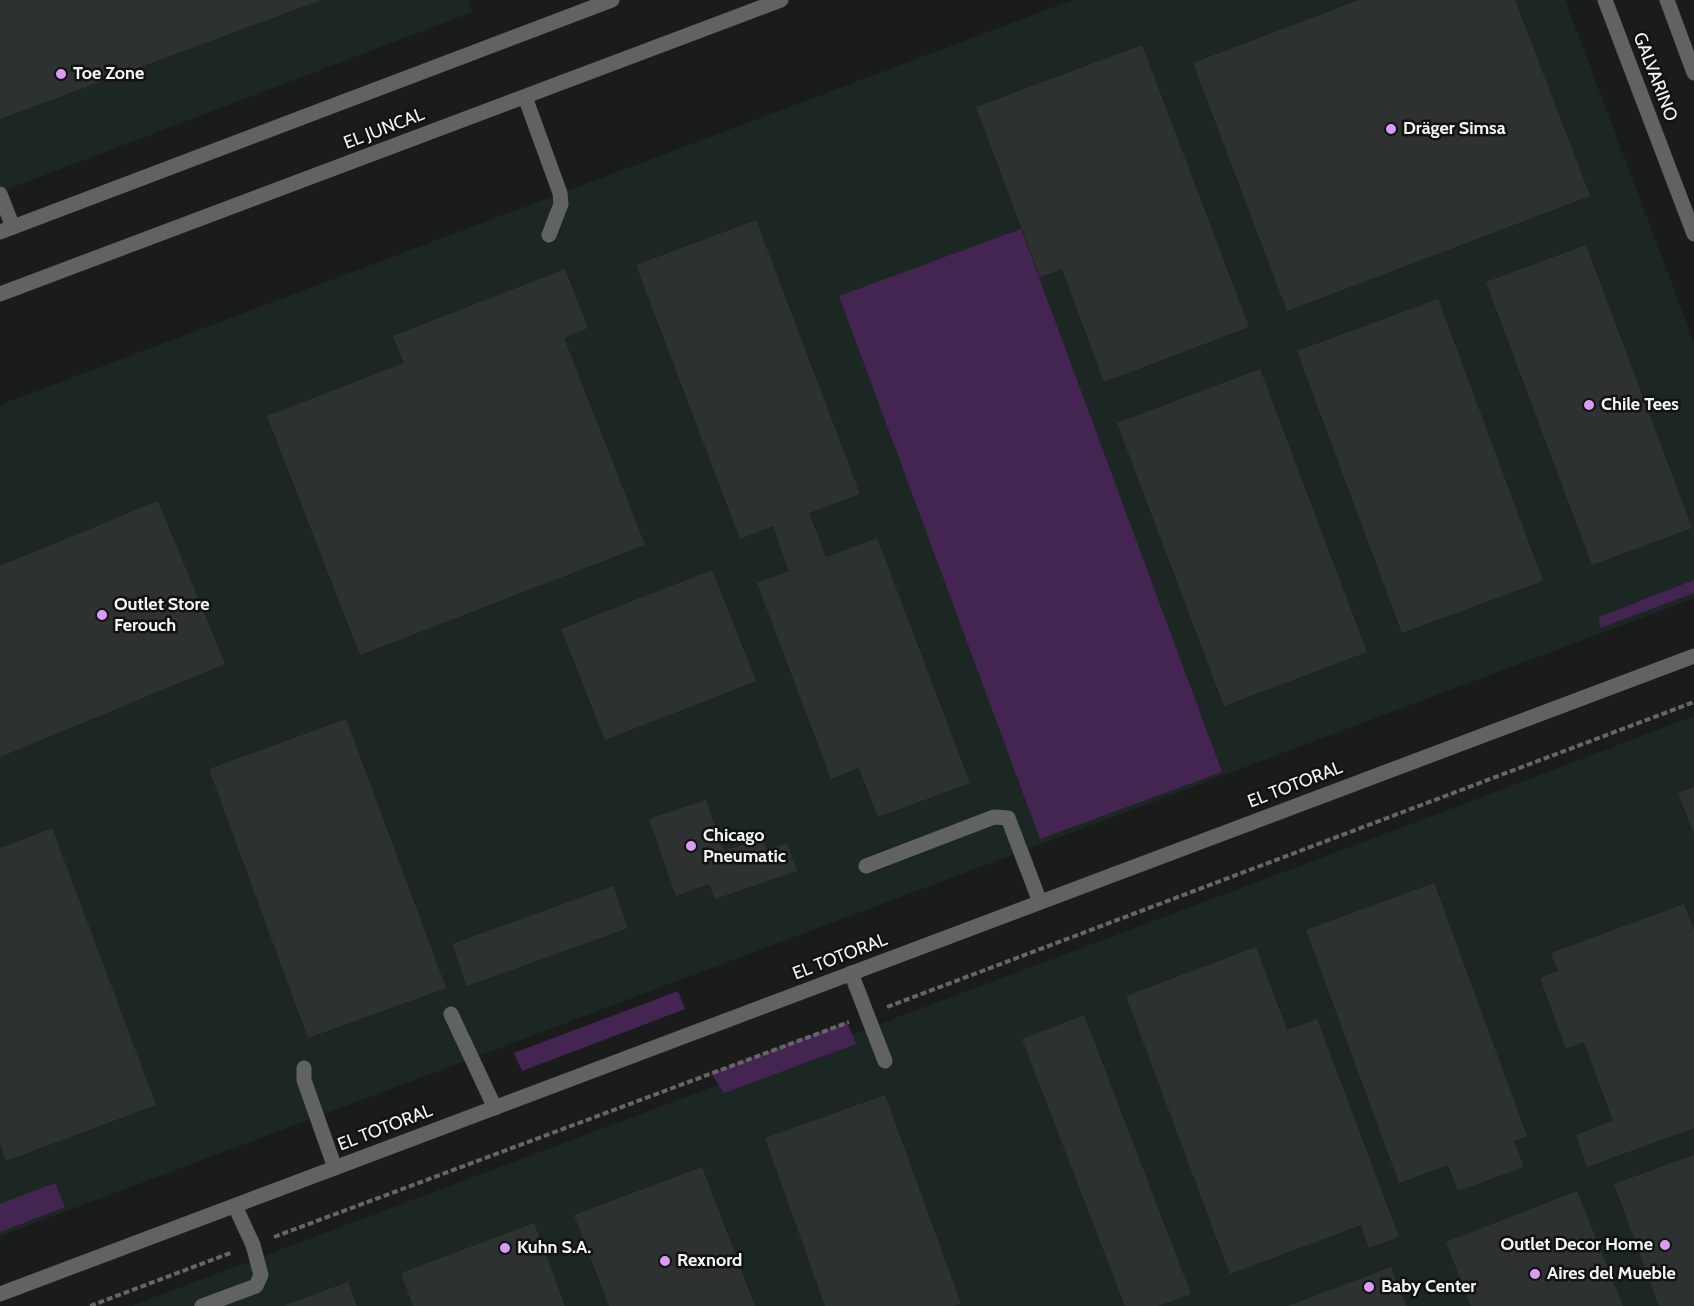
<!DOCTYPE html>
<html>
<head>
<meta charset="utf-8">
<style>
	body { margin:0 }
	canvas { display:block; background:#191c1b }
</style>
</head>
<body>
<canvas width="1694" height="1306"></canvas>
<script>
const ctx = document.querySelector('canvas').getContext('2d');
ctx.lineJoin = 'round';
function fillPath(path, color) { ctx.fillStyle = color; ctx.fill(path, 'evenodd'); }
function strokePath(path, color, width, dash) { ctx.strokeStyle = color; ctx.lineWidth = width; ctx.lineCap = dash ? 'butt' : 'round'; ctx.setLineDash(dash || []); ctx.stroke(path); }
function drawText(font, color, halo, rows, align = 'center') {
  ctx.font = font + ' Cabin,sans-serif'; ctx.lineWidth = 5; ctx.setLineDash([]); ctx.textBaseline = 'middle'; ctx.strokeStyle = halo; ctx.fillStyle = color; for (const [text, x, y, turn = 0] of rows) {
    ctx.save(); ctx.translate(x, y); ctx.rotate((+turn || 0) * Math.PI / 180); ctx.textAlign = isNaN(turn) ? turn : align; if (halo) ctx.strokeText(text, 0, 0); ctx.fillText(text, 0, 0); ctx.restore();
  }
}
fillPath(new Path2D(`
	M0,0H468L472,12L0,192Z
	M1073,0H1565L1694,343V598L0,1236V405Z
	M1694,716V1306H131L1451,809Z`), '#1c2724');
fillPath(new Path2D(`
	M1021,229L1222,772L1040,839L839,296Z
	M1694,580V593L1600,628L1599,617Z
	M678,991L685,1009L522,1071L514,1053Z
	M847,1022L856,1044L724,1093L711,1073Z
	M55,1183L65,1207L0,1232V1204Z`), '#442551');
fillPath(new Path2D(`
	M0,0H321L0,119Z
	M1359,0H1515L1590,196L1287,311L1193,63Z
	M1142,45L1249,327L1104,382L1062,269L1040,277L976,107Z
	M756,220L860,494L809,513L826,557L877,538L970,783L878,817L859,768L831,779L757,583L789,571L773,526L740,539L636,265Z
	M1586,245L1692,528L1592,565L1486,282Z
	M565,269L588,328L564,338L645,545L360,655L267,416L404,363L393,336Z
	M1438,299L1543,581L1402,633L1297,351Z
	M1260,369L1367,652L1224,706L1117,423Z
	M158,501L225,664L0,757V566Z
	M712,570L756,681L605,740L561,629Z
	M346,719L446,988L308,1038L209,769Z
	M1694,787V834L1678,793Z
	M706,800L724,851L763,838L767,850L787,843L797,871L715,899L709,884L676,896L649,819Z
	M52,828L156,1105L6,1161L0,1144V848Z
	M1434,883L1527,1136L1514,1141L1524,1167L1458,1191L1448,1165L1399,1183L1306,930Z
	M613,886L628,928L467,986L452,944Z
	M1684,904L1694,931V1128L1587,1167L1576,1135L1613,1121L1584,1042L1566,1049L1540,978L1558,971L1551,953Z
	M1256,947L1287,1030L1317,1019L1399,1237L1369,1248L1361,1225L1230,1274L1126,996Z
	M1084,1015L1191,1294L1158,1306H1125L1022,1039Z
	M885,1095L961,1304L955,1306H825L765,1138Z
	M1694,1155V1306H1659L1614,1184Z
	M702,1167L755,1306H609L574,1215Z
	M1577,1191L1623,1306H1471L1446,1242Z
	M534,1223L565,1306H413L401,1273Z
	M1391,1267L1406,1306H1288Z
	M348,1282L357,1306H283Z`), '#2d312f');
strokePath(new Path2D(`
	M887,1007L1694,702
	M274,1237L849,1022
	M90,1306L233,1252`), '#656766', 4, [6, 3]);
strokePath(new Path2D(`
	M525,97L560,193L561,204L549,235
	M0,194L13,227
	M866,866L994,817L1008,818L1040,902
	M851,973L885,1061
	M451,1014L495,1108
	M304,1068V1080L335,1168
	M202,1306L256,1286L261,1275L253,1245L235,1206`), '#616362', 15);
strokePath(new Path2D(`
	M1605,0L1694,234
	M1667,0L1694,73
	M0,232L612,0
	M0,294L781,0
	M0,1294L1694,656`), '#616362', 15);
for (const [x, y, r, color] of [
	[61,74,6,"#da9af6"],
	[1391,129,6,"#da9af6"],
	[1589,405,6,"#da9af6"],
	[102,615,6,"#da9af6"],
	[691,846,6,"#da9af6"],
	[1665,1245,6,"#da9af6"],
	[505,1248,6,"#da9af6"],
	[665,1261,6,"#da9af6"],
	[1535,1274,6,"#da9af6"],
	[1369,1287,6,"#da9af6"]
]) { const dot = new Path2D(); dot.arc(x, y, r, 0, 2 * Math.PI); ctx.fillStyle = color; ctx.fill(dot); strokePath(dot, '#101312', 2); }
drawText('bold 18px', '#f3f5f4', '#101312', [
	["Toe Zone",73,74],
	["Dräger Simsa",1403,129],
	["Chile Tees",1601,405],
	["Outlet Store",114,605],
	["Ferouch",114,626],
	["Chicago",703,836],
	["Pneumatic",703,857],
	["Outlet Decor Home",1653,1245,"right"],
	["Kuhn S.A.",517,1248],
	["Rexnord",677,1261],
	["Aires del Mueble",1547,1274],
	["Baby Center",1381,1287]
], 'left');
drawText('18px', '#f3f5f4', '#101312', [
	["GALVARINO",1655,77,69],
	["EL JUNCAL",384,129,-21],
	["EL TOTORAL",1295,785,-21],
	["EL TOTORAL",840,957,-21],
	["EL TOTORAL",385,1128,-21]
]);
</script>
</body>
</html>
